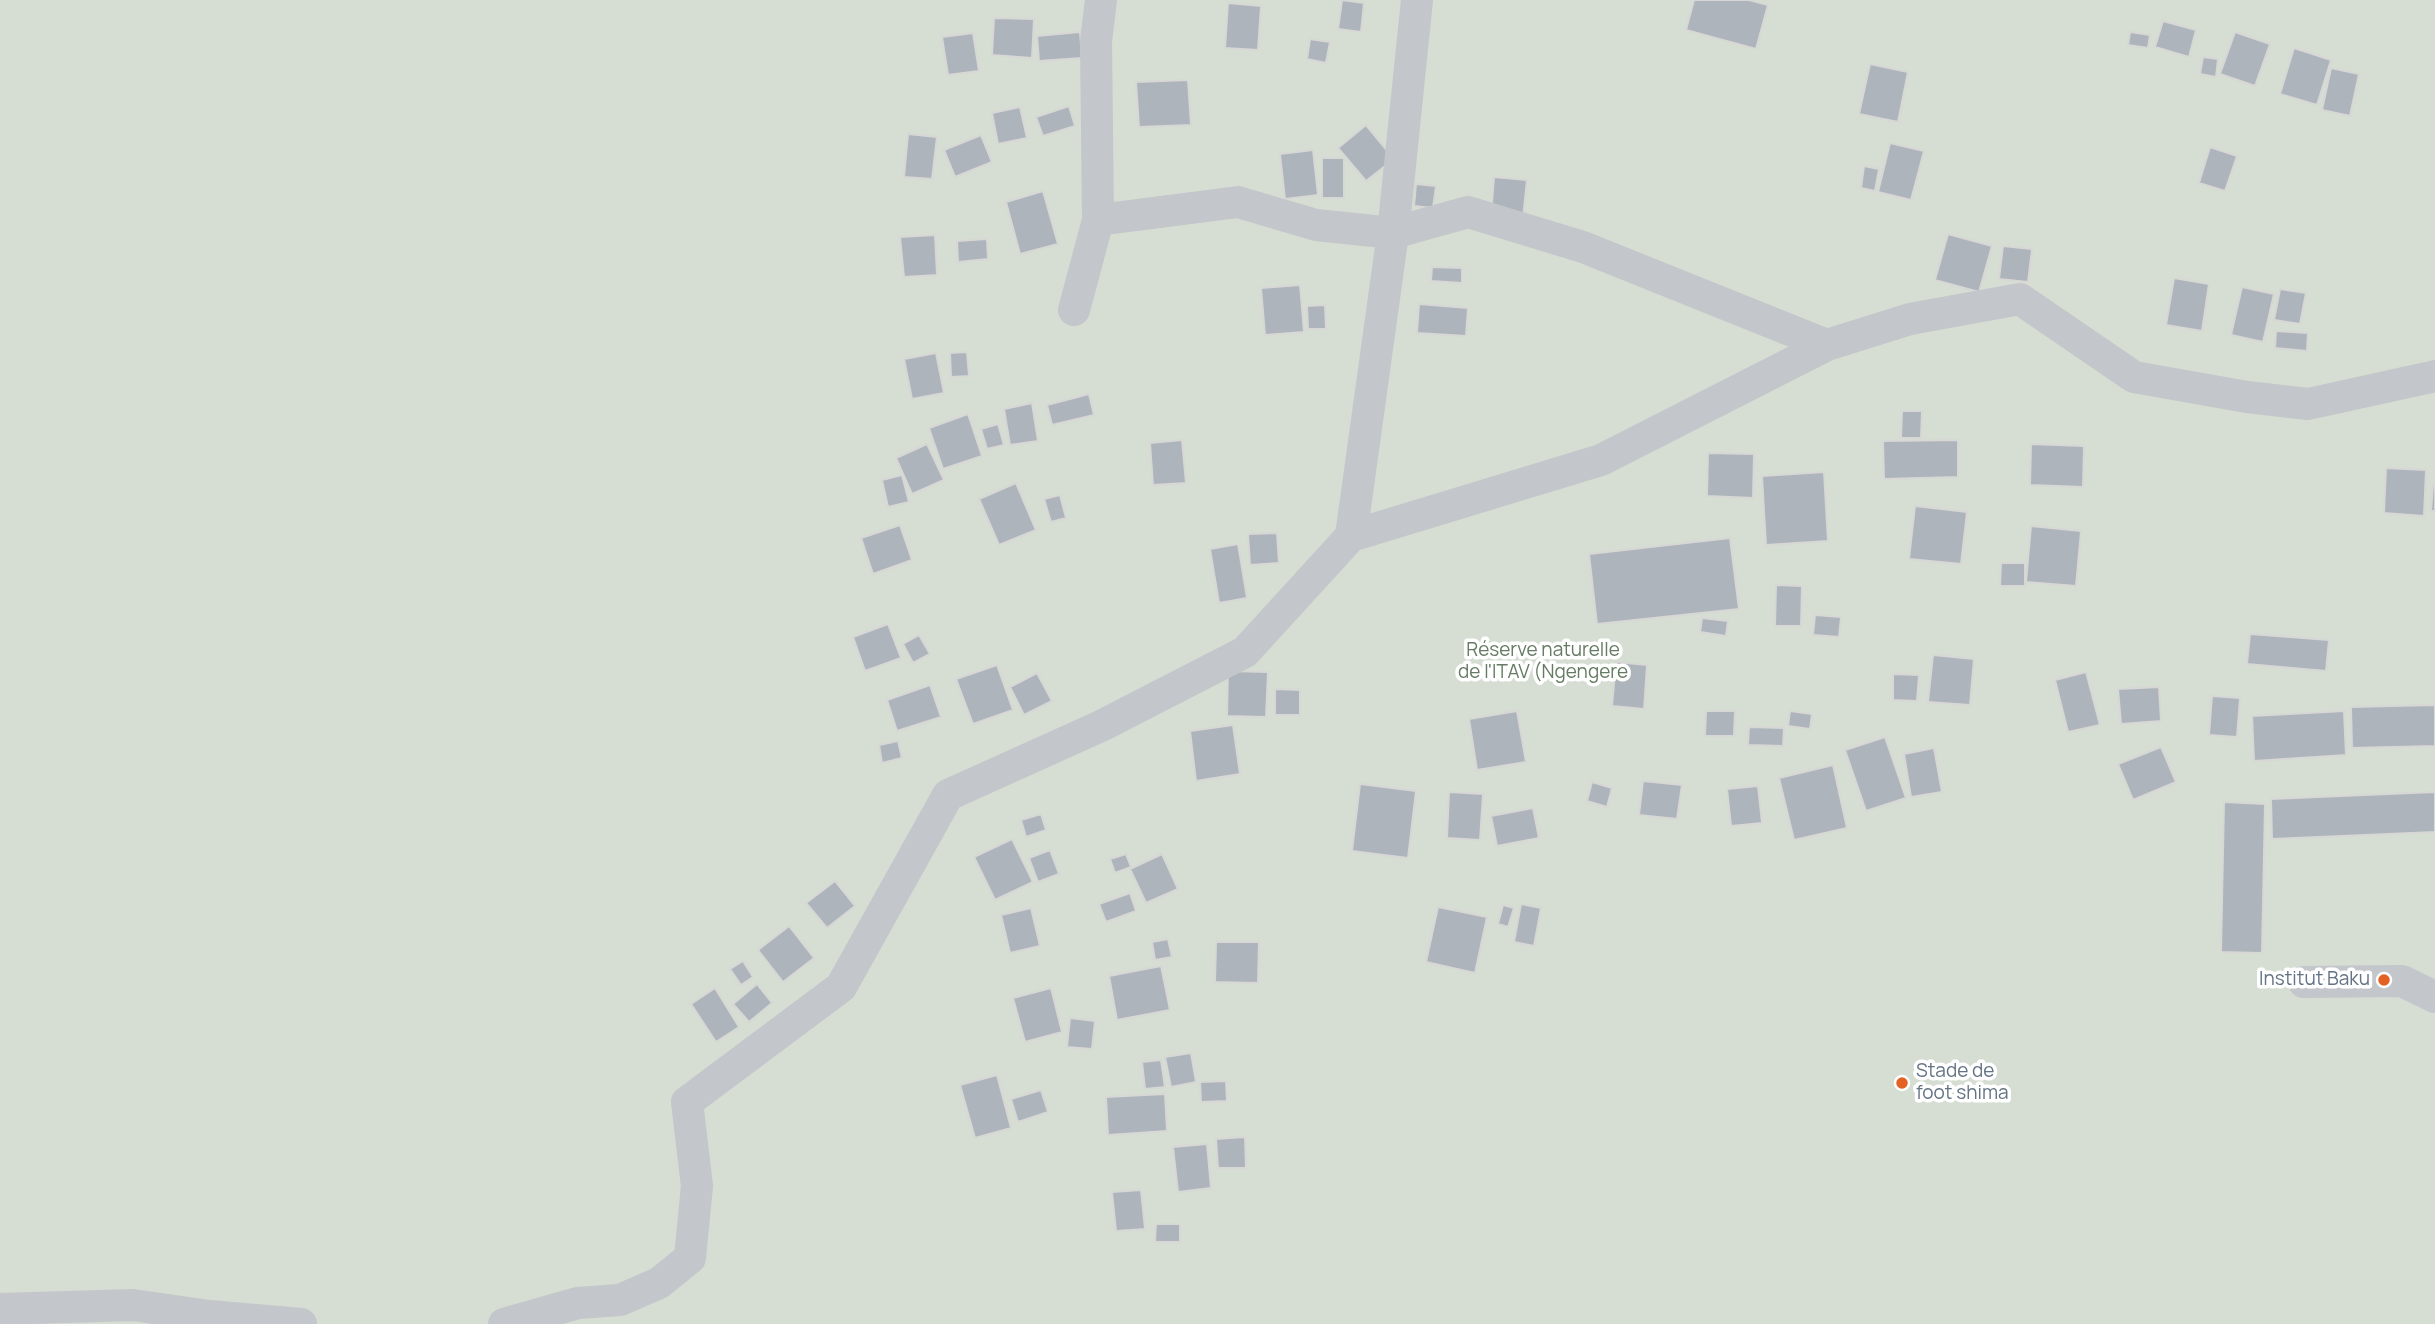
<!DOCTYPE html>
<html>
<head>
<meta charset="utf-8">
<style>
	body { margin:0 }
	canvas { display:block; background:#f5f6f2 }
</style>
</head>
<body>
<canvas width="2435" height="1324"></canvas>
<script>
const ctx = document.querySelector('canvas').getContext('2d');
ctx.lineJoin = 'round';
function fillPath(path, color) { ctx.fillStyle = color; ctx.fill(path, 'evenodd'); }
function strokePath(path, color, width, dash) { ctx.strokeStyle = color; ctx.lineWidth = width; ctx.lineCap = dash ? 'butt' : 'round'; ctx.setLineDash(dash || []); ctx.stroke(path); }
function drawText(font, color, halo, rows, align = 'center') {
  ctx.font = font + ' Manrope,sans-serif'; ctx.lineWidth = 7; ctx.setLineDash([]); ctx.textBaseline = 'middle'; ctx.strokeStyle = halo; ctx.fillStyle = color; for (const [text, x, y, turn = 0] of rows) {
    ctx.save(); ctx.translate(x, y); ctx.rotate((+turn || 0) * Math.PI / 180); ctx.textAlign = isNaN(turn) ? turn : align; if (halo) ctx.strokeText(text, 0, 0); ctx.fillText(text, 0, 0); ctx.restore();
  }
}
fillPath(new Path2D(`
	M0,0H2435V1324H0Z`), '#d6ddd3');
const building = new Path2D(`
	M1342,0L1364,3L1361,32L1338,29Z
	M1694,0H1749L1768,5L1756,49L1686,30Z
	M1228,3L1261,6L1258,50L1225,48Z
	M994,18L1034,19L1032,58L992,55Z
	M2163,21L2196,30L2189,57L2155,47Z
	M1080,32L1082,58L1039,61L1037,36Z
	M2130,32L2150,35L2148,48L2128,45Z
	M2235,32L2270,44L2255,86L2220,74Z
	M973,33L979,71L948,75L942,37Z
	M1310,39L1330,42L1326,63L1307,59Z
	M2294,48L2331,60L2317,105L2280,94Z
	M2203,57L2218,59L2216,77L2200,74Z
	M1870,64L1908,72L1898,122L1859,114Z
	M2331,68L2359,74L2350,116L2322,110Z
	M1188,80L1191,125L1139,127L1136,82Z
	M1069,106L1075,126L1043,136L1036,117Z
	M1020,107L1027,138L998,144L992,113Z
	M1366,125L1394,159L1366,181L1338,148Z
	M908,134L937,137L932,179L904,177Z
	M981,135L992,162L955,177L944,150Z
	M1890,143L1924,151L1911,200L1878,192Z
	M2210,147L2237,156L2225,191L2199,183Z
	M1313,150L1318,195L1285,199L1280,154Z
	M1322,158H1344V198H1322Z
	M1864,166L1879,169L1875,191L1861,188Z
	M1494,177L1527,180L1523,218L1491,215Z
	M1416,184L1436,186L1433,208L1414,206Z
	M1043,191L1058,244L1020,254L1006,202Z
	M1948,234L1992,246L1979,292L1935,280Z
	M935,235L937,275L904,277L900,237Z
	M987,239L988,259L958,262L957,241Z
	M2003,246L2032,249L2028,282L1999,279Z
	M1432,267L1462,268V283L1431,281Z
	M2174,278L2209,284L2202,331L2166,325Z
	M1300,285L1304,332L1265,335L1261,288Z
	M2242,287L2274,294L2263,342L2231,335Z
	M2280,289L2306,293L2300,324L2274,320Z
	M1419,304L1468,308L1466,336L1417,333Z
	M1325,305L1326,329H1308L1307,306Z
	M2276,331L2308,333L2307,351L2275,348Z
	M967,352L969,376L951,377L950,353Z
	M936,353L944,393L912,399L904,359Z
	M1089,394L1094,415L1052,425L1047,405Z
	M1032,403L1038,441L1010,445L1004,409Z
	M1902,411H1922L1921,438H1901Z
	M968,414L982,456L943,469L929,428Z
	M998,424L1004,445L987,449L981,429Z
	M1182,440L1186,483L1153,485L1150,443Z
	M1958,440V477L1884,479L1883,441Z
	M927,444L944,480L912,494L896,458Z
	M2031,444L2084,446L2083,487L2030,485Z
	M1708,453L1754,454L1753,498L1707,496Z
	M2386,468L2426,470L2424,516L2384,513Z
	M1824,472L1828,541L1766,545L1762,476Z
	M902,475L909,502L888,507L882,480Z
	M1016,483L1036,530L999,545L979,499Z
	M2433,485L2435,486V511H2431Z
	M1060,495L1066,518L1051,522L1044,499Z
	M1915,506L1967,512L1961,564L1909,559Z
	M900,525L912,560L873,574L861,538Z
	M2031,526L2081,531L2076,586L2026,582Z
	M1277,533L1279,563L1250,565L1248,534Z
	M1730,538L1739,609L1597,624L1589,554Z
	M1238,544L1247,598L1219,603L1210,549Z
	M2001,563H2025V586H2000Z
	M1776,585L1802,586L1801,626H1775Z
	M1815,615L1841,617L1839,637L1813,635Z
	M1702,618L1728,621L1726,636L1700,632Z
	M888,624L901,658L865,671L853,637Z
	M2250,634L2329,640L2326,671L2247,664Z
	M919,635L930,654L913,663L903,644Z
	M1933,655L1974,659L1970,705L1928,702Z
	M1616,662L1647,665L1644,709L1612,706Z
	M997,665L1013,710L973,724L956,679Z
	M1228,671L1268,672L1266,717L1227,716Z
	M2086,672L2100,725L2068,732L2055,680Z
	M1037,673L1052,701L1024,715L1010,687Z
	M1893,674L1919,675L1917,701L1893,700Z
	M930,685L941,717L897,731L887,700Z
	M2159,687L2161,721L2121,724L2118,689Z
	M1275,689L1300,690V715H1275Z
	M2212,696L2240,698L2237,737L2209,735Z
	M2435,705V746L2352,748L2351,707Z
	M1517,711L1526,762L1477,770L1469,719Z
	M1706,711H1735L1734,736H1705Z
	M1790,711L1812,714L1810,729L1788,726Z
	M2344,711L2346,755L2254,761L2252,716Z
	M1233,725L1240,774L1196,781L1190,731Z
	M1749,727L1784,728L1783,746L1748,745Z
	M1885,737L1906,798L1866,811L1845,750Z
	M898,741L902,758L882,763L879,745Z
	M2161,747L2176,782L2133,800L2118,764Z
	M1934,748L1942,792L1911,797L1904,754Z
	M1833,765L1847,828L1794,840L1779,778Z
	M1643,781L1682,785L1677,819L1639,815Z
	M1592,782L1612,788L1607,807L1587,801Z
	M1360,784L1416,791L1408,858L1352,851Z
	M1758,786L1762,823L1731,826L1727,789Z
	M1449,792L1483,794L1480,840L1447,838Z
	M2435,792V832L2272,839L2271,799Z
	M2224,802L2265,804L2262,953L2221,952Z
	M1533,808L1539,838L1497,846L1491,816Z
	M1041,814L1046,830L1026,837L1021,820Z
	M1012,839L1033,882L995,900L974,857Z
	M1050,850L1059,874L1038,882L1029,858Z
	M1126,854L1131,867L1115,873L1110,859Z
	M1162,854L1178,889L1146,903L1130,869Z
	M835,881L855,906L827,928L806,903Z
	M1130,893L1136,911L1106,922L1099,904Z
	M1521,904L1541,908L1534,946L1514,942Z
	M1503,905L1514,908L1508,927L1498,924Z
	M1438,907L1487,917L1475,973L1426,962Z
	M1031,908L1040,946L1010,953L1001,915Z
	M789,926L814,958L783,982L758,950Z
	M1168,939L1172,957L1155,960L1152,942Z
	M1216,942H1259L1258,983L1215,982Z
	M743,961L753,977L741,985L730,969Z
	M1161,966L1170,1010L1117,1020L1109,976Z
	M757,984L772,1003L749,1022L733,1004Z
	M715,988L739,1027L716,1042L691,1004Z
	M1051,988L1062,1032L1025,1042L1013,998Z
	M1070,1018L1095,1021L1092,1049L1067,1047Z
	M1191,1053L1196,1082L1171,1087L1165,1057Z
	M1161,1060L1165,1087L1145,1089L1142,1062Z
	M997,1075L1011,1128L975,1138L960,1085Z
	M1226,1081L1227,1101L1201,1102L1200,1082Z
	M1041,1090L1048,1112L1018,1122L1011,1099Z
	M1165,1094L1167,1131L1108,1135L1106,1097Z
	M1245,1137L1246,1168H1218L1216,1139Z
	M1207,1144L1211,1188L1178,1192L1173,1147Z
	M1141,1190L1145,1229L1116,1231L1112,1192Z
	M1156,1224H1180V1242H1155Z`);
fillPath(building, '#aeb4bb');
strokePath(building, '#d7d7d5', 2);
strokePath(new Path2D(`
	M1098,220L1096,41L1101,0
	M1074,310L1098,220L1238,202L1316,225L1393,233L1468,212L1583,247L1827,345
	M1351,536L1393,233L1417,0
	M2304,982L2402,981L2435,997
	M0,1309L133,1305L209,1316L301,1324
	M504,1324L578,1303L620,1300L659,1283L690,1258L697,1186L687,1102L841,987L948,795L1101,726L1245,652L1351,536L1601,460L1827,345L1910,319L2020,299L2134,377L2247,397L2308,404L2435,376`), '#c3c6ca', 32);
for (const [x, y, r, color] of [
	[2384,980,7,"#e46124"],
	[1902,1083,7,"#e46124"]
]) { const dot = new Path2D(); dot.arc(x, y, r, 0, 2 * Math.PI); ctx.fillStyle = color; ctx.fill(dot); strokePath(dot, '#fff', 2.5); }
drawText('19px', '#667b63', '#fff', [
	["Réserve naturelle",1543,651],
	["de l'ITAV (Ngengere",1543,673]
]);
drawText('19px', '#647384', '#fff', [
	["Institut Baku",2370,980],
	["Stade de",1916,1072,"left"],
	["foot shima",1916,1094,"left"]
], 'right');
</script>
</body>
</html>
